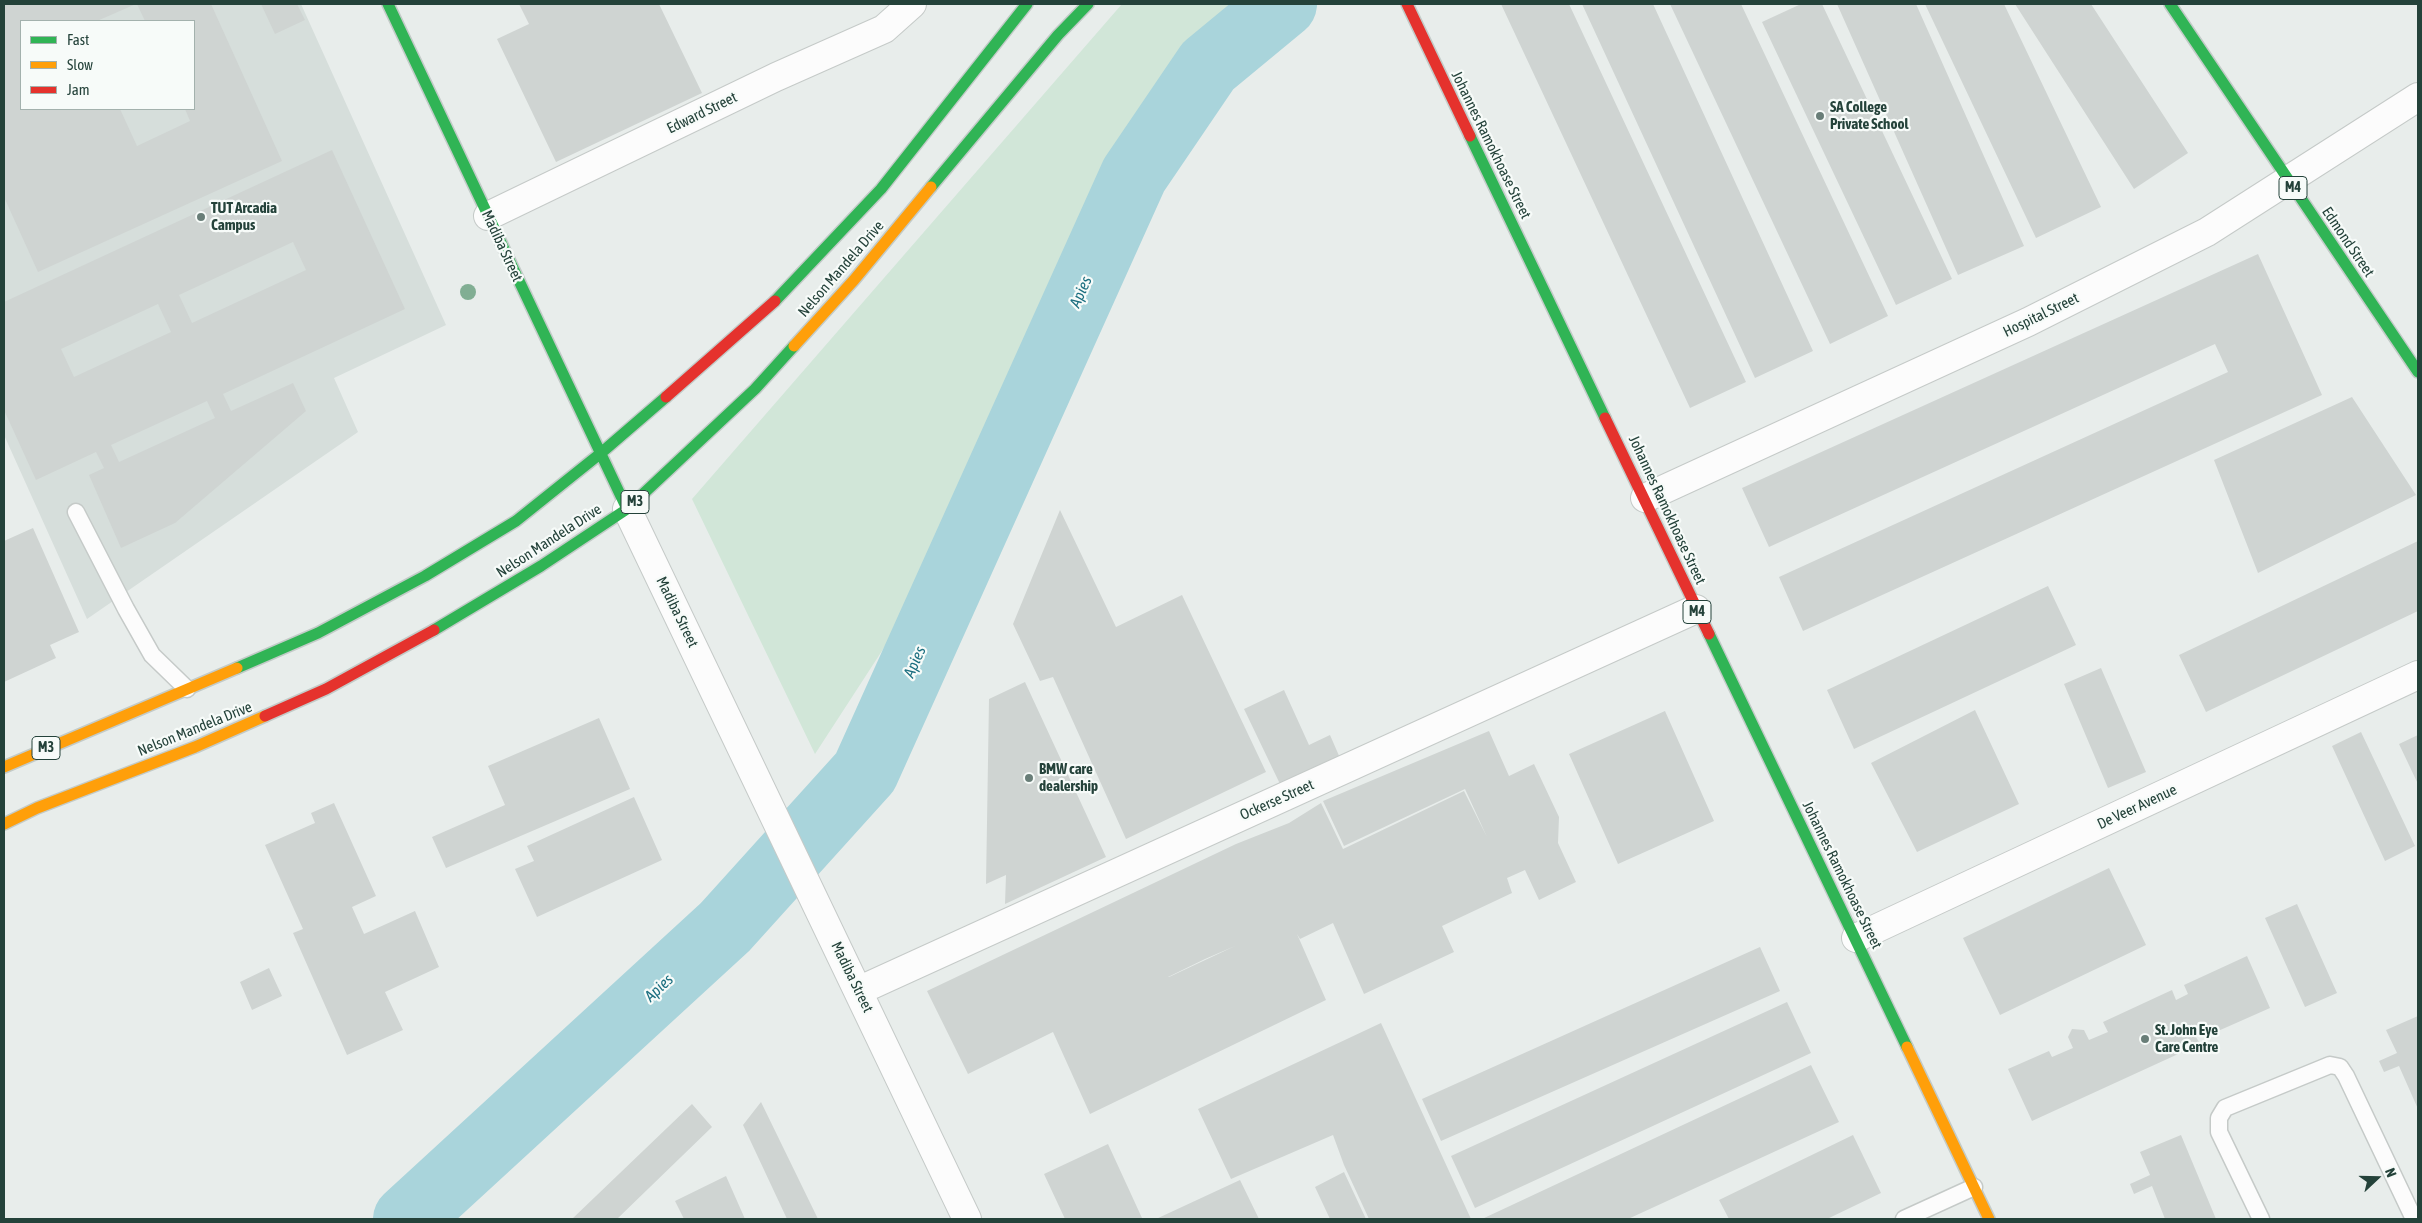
<!DOCTYPE html>
<html>
<head>
<meta charset="utf-8">
<style>
	body { margin:0 }
	#map { position:relative; width:2422px; height:1223px; overflow:hidden; background:#e8edeb; font-family:"Asap Condensed",sans-serif }
	canvas { display:block }
	.frame { position:absolute; inset:0; border:5px solid #24423a; pointer-events:none }
	.legend { position:absolute; left:20px; top:20px; width:175px; height:90px; box-sizing:border-box; background:#f7fbf9; border:1px solid #a3b1ad; margin:0; padding:6px 9px; list-style:none; font-size:15px; color:#24423a }
	.legend li { display:flex; align-items:center; gap:10px; height:25px }
	.legend b { width:25px; border:1px solid #a3b1ad }
	.north { position:absolute; left:2352px; top:1153px; width:50px; height:50px; -webkit-text-stroke:4px #f7fbf9; paint-order:stroke; rotate:69deg; font-size:14px; font-weight:700; line-height:20px; text-align:center; color:#24423a }
	.north::after { content:''; display:block; margin:auto; width:18px; height:22px; background:#24423a; clip-path:polygon(50% 0,100% 100%,50% 72%,0 100%) }
</style>
</head>
<body>
<div id="map">
<canvas width="2422" height="1223"></canvas>
<div class="frame"></div>
<ul class="legend">
<li><b style="height:6px;background:#30b455"></b>Fast</li>
<li><b style="height:6px;background:#ff9f0a"></b>Slow</li>
<li><b style="height:6px;background:#e5322d"></b>Jam</li>
</ul>
<div class="north">N</div>
</div>
<script>
const ctx = document.querySelector('canvas').getContext('2d');
ctx.lineJoin = 'round';
function fillPath(path, color) { ctx.fillStyle = color; ctx.fill(path, 'evenodd'); }
function strokePath(path, color, width, dash) { ctx.strokeStyle = color; ctx.lineWidth = width; ctx.lineCap = dash ? 'butt' : 'round'; ctx.setLineDash(dash || []); ctx.stroke(path); }
function drawText(font, color, halo, rows, align = 'center') {
  ctx.font = font + ' "Asap Condensed",sans-serif'; ctx.lineWidth = 4.5; ctx.setLineDash([]); ctx.textBaseline = 'middle'; ctx.strokeStyle = halo; ctx.fillStyle = color; for (const [text, x, y, turn = 0] of rows) {
    ctx.save(); ctx.translate(x, y); ctx.rotate((+turn || 0) * Math.PI / 180); ctx.textAlign = isNaN(turn) ? turn : align; if (halo) ctx.strokeText(text, 0, 0); ctx.fillText(text, 0, 0); ctx.restore();
  }
}
fillPath(new Path2D(`
	M4,4H301L446,325L334,378L358,432L87,619L4,435ZM21,21H194V109H21Z`), '#d6dedb');
fillPath(new Path2D(`
	M1122,4H1241L1235,8L1133,142L1044,315L954,540L815,754L692,499Z`), '#d1e6d8');
strokePath(new Path2D(`
	M407,1219L725,927L865,772L1134,175L1208,66L1283,4`), '#a9d4db', 68);
fillPath(new Path2D(`
	M4,4H136L97,21H21V109H120L137,146L190,121L185,109H194V21H145L137,4H211L282,161L38,272L4,197Z
	M261,4H297L305,20L275,34Z
	M519,4H659L702,93L556,162L497,39L529,24Z
	M1501,4H1569L1746,382L1690,408Z
	M1582,4H1653L1813,351L1755,378Z
	M1670,4H1741L1888,316L1830,344Z
	M1801,4H1822L1952,279L1896,305L1762,22Z
	M1837,4H1916L2024,246L1958,275Z
	M1925,4H2004L2101,207L2036,238Z
	M2015,4H2091L2188,153L2134,189Z
	M332,150L405,309L223,394L231,411L293,383L306,411L175,523L121,548L89,475L104,468L96,452L36,480L4,410V302ZM293,242L306,270L192,323L179,295ZM158,304L171,332L74,377L61,349ZM207,401L215,418L119,462L111,445Z
	M2258,254L2322,395L1803,631L1779,577L2228,372L2215,344L1769,547L1742,488Z
	M2352,397L2416,495L2258,573L2214,460Z
	M1060,510L1116,627L1182,595L1266,772L1126,839L1053,677L1040,681L1013,624Z
	M33,528L79,632L50,645L56,658L4,682V541Z
	M2418,541V611L2206,712L2179,655Z
	M2048,586L2076,645L1854,749L1827,690Z
	M2101,668L2146,772L2108,788L2064,684Z
	M1025,682L1106,857L1005,904L1006,875L986,884L989,699Z
	M1284,690L1309,745L1330,735L1340,758L1280,784L1244,709Z
	M1975,710L2019,804L1917,852L1871,763Z
	M1665,711L1714,821L1618,864L1569,754Z
	M599,718L630,789L446,868L432,837L505,805L488,766Z
	M1489,731L1509,776L1534,764L1559,817L1558,843L1576,882L1539,900L1525,870L1507,878L1512,893L1442,926L1454,952L1364,994L1333,923L1300,939L1297,934L1326,1000L1090,1114L1053,1032L968,1074L927,991L1236,844L1289,823L1321,803L1343,849L1464,791L1487,837L1465,789L1344,846L1323,801ZM1235,946L1169,977H1168L1205,959Z
	M2361,732L2415,846L2385,861L2332,746Z
	M2418,735V784L2399,744Z
	M634,797L662,860L537,917L515,869L534,861L527,846Z
	M334,803L376,896L352,907L364,934L415,911L439,967L385,992L403,1030L347,1055L293,933L303,929L265,845L315,823L311,813Z
	M2109,868L2146,945L2000,1015L1963,938Z
	M2297,904L2337,993L2305,1007L2265,918Z
	M1760,947L1780,991L1441,1141L1422,1099Z
	M2247,956L2270,1008L2209,1035L2207,1031L2196,1037L2200,1044L2032,1121L2008,1069L2049,1051L2052,1057L2073,1048L2068,1037L2072,1029L2084,1030L2089,1040L2108,1032L2103,1022L2172,990L2176,1000L2188,994L2184,985Z
	M269,968L282,996L252,1010L240,982Z
	M1787,1002L1811,1053L1475,1208L1451,1156Z
	M2418,1016V1109L2399,1066L2384,1072L2379,1061L2397,1053L2386,1030Z
	M1381,1023L1471,1219H1369L1344,1165L1333,1135L1231,1179L1198,1109Z
	M1811,1065L1839,1122L1628,1219H1482Z
	M761,1102L818,1219H787L743,1125Z
	M692,1104L712,1127L617,1219H572Z
	M1853,1135L1881,1193L1827,1219H1729L1719,1200Z
	M2181,1135L2216,1219H2165L2152,1186L2134,1194L2130,1184L2150,1175L2140,1152Z
	M1108,1144L1142,1218L1065,1219L1044,1174Z
	M1344,1172L1366,1219H1330L1315,1187Z
	M726,1176L745,1219H684L675,1201Z
	M1240,1180L1259,1219H1156Z`), '#cfd4d2');
const lane = new Path2D(`
	M76,512L126,609L152,655L187,689
	M1904,1219L1974,1187
	M2261,1219L2219,1132V1118L2225,1108L2330,1065L2340,1067L2346,1076L2414,1219`);
const street = new Path2D(`
	M488,216L776,77L884,29L912,4
	M1645,498L2028,322L2207,232L2418,97
	M627,509L967,1219
	M1856,938L2418,675
	M858,991L1696,609`);
const fast = new Path2D(`
	M388,4L627,509
	M2170,4L2418,372
	M1470,136L1605,418
	M931,187L1058,35L1088,4
	M775,301L881,189L1027,4
	M434,630L541,566L627,509L755,389L794,346
	M1709,634L1907,1047
	M237,668L318,633L425,576L516,521L601,453L666,397`);
const slow = new Path2D(`
	M794,346L854,280L931,187
	M4,767L237,668
	M4,824L37,808L195,747L265,716
	M1907,1047L1989,1219`);
const jam = new Path2D(`
	M1407,4L1470,136
	M666,397L775,301
	M1605,418L1709,634
	M265,716L326,689L434,630`);
strokePath(lane, '#c5cac8', 19);
strokePath(street, '#c5cac8', 30);
strokePath(fast, '#c3cbc8', 14);
strokePath(slow, '#c3cbc8', 14);
strokePath(jam, '#c3cbc8', 14);
strokePath(lane, '#fcfcfc', 16);
strokePath(street, '#fcfcfc', 28);
strokePath(fast, '#30b455', 11);
strokePath(slow, '#ff9f0a', 11);
strokePath(jam, '#e5322d', 11);
ctx.fillStyle = '#81ae93';
for (const [x, y] of [
	[468,292]
]) { ctx.beginPath(); ctx.arc(x, y, 8, 0, 2 * Math.PI); ctx.fill(); }
for (const [x, y, r, color] of [
	[1820,116,5,"#697e78"],
	[201,217,5,"#697e78"],
	[1029,778,5,"#697e78"],
	[2145,1039,5,"#697e78"]
]) { const dot = new Path2D(); dot.arc(x, y, r, 0, 2 * Math.PI); ctx.fillStyle = color; ctx.fill(dot); strokePath(dot, '#f7fbf9', 2); }
for (const [x, y, w] of [
	[2293,188,28],
	[635,502,28],
	[1697,612,28],
	[46,748,28]
]) { const box = new Path2D(); box.roundRect(x - w / 2, y - 11.5, w, 23, 4); ctx.fillStyle = '#f7fbf9'; ctx.fill(box); strokePath(box, '#24423a', 1); }
drawText('bold 14px', '#24423a', null, [
	["M4",2293,188],
	["M3",635,502],
	["M4",1697,612],
	["M3",46,748]
]);
drawText('bold 15px', '#24423a', '#f7fbf9', [
	["SA College",1830,107],
	["Private School",1830,124],
	["TUT Arcadia",211,208],
	["Campus",211,225],
	["BMW care",1039,769],
	["dealership",1039,786],
	["St. John Eye",2155,1030],
	["Care Centre",2155,1047]
], 'left');
drawText('15px', '#24423a', '#f7fbf9', [
	["Edward Street",702,113,-26],
	["Johannes Ramokhoase Street",1491,145,64],
	["Edmond Street",2348,242,56],
	["Madiba Street",502,246,65],
	["Nelson Mandela Drive",841,269,-49],
	["Hospital Street",2041,315,-26],
	["Johannes Ramokhoase Street",1667,510,65],
	["Nelson Mandela Drive",549,541,-33],
	["Madiba Street",677,612,64],
	["Nelson Mandela Drive",195,729,-22],
	["Ockerse Street",1277,800,-24],
	["De Veer Avenue",2137,807,-25],
	["Johannes Ramokhoase Street",1842,875,64],
	["Madiba Street",852,977,64]
]);
drawText('italic 16px', '#1c6f80', '#f7fbf9', [
	["Apies",1081,292,-66],
	["Apies",915,662,-66],
	["Apies",659,988,-43]
]);
</script>
</body>
</html>
